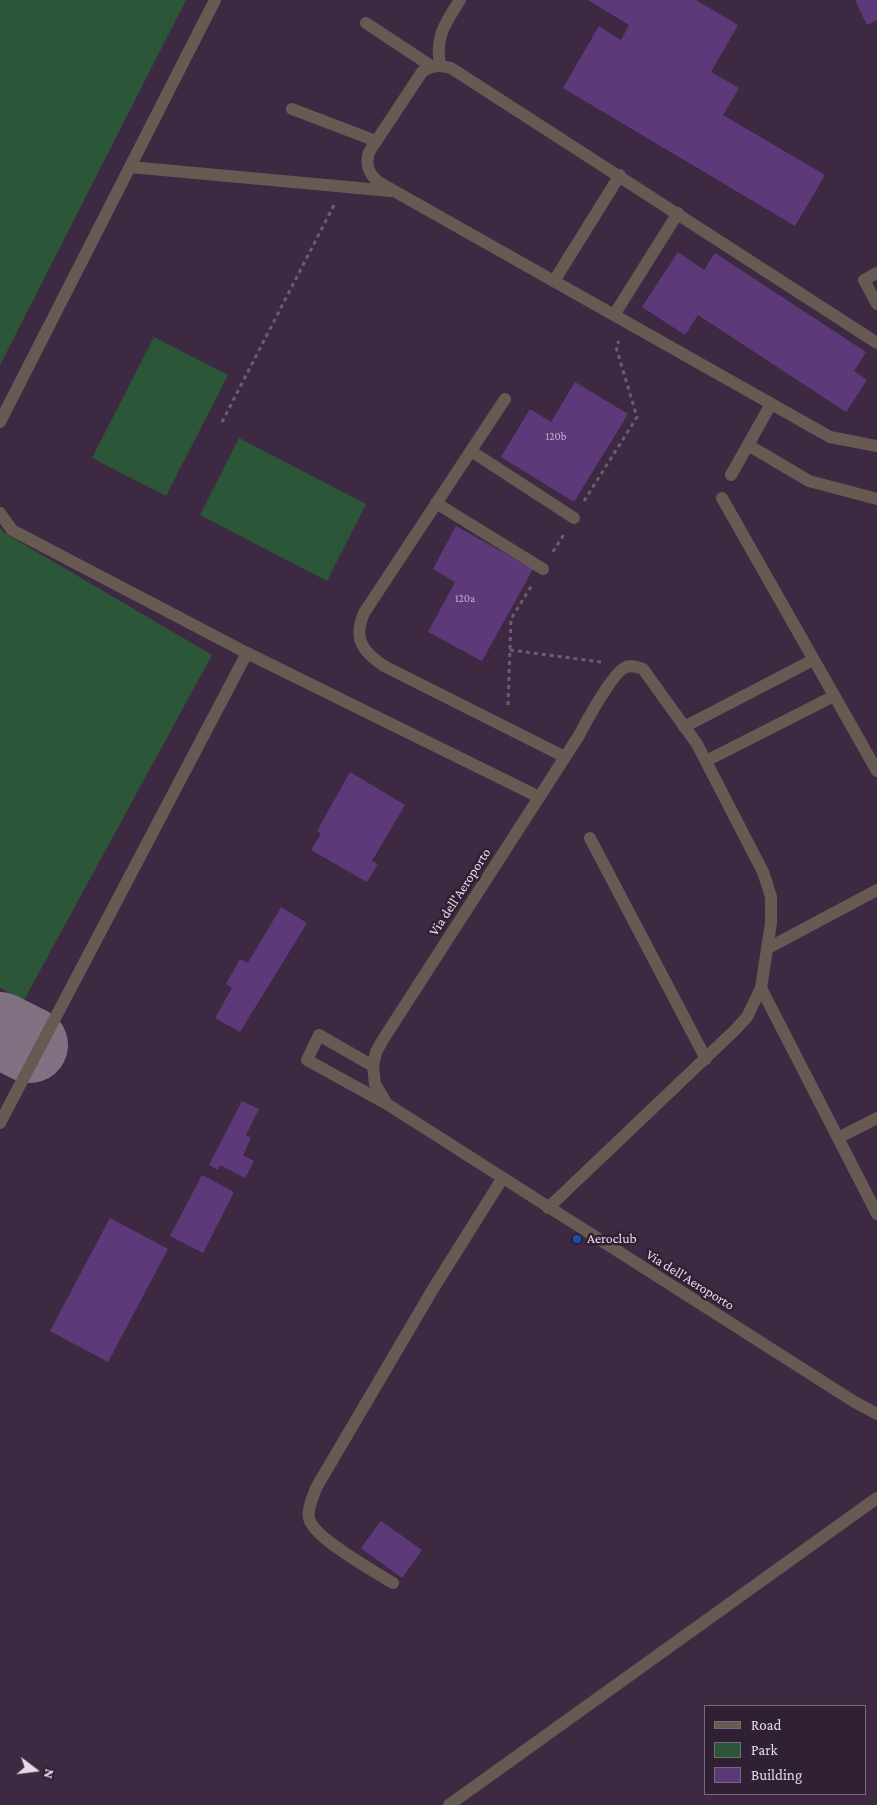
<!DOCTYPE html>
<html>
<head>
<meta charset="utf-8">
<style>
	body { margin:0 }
	#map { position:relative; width:877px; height:1805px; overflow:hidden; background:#302034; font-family:"Crimson Pro",serif }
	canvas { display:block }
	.legend { position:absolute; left:704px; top:1705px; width:162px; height:90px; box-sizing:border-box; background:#302034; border:1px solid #786a7c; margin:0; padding:6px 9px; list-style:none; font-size:15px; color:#e5dae7 }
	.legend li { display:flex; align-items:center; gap:10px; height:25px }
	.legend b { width:25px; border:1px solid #786a7c }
	.north { position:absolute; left:10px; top:1745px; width:50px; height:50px; -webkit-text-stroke:4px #302034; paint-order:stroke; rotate:105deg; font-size:14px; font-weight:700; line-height:20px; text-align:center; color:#e5dae7 }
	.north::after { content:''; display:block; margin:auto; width:18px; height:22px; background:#e5dae7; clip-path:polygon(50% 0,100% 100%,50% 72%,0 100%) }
</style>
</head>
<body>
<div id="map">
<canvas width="877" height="1805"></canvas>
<ul class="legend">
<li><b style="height:6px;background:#665a53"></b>Road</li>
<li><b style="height:14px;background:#2c5638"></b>Park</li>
<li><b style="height:14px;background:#5e397a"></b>Building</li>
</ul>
<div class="north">N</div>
</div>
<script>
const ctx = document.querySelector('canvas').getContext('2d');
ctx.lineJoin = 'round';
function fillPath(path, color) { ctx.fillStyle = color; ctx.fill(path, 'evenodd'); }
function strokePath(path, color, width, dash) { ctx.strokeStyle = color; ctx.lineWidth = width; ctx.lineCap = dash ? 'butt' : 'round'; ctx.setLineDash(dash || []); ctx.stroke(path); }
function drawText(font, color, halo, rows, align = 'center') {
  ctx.font = font + ' "Crimson Pro",serif'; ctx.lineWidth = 5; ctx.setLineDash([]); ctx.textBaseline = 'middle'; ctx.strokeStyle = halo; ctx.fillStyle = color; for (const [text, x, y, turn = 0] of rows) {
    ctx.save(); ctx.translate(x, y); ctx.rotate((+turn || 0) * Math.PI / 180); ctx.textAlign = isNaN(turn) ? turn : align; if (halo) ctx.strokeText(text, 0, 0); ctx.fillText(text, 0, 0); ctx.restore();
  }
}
fillPath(new Path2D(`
	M0,0H877V1805H0ZM706,1706H866V1794H706Z`), '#3d2a42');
fillPath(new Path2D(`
	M0,0H186L0,365Z
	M154,337L228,375L166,496L92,458Z
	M239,438L366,504L327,581L200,515Z
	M0,526L3,532L212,655L24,1000L0,988Z`), '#2c5638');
strokePath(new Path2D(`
	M0,1030L30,1045`), '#807282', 76);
fillPath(new Path2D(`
	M588,0H696L738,25L711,72L739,88L723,115L825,175L795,226L563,88L599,26L621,40L629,25Z
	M855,0H877V20L867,25Z
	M678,252L704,270L715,253L866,352L854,371L867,380L846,412L698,315L685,335L642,307Z
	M575,382L628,414L574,502L501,457L530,409L551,422Z
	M456,526L533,569L482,661L428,632L455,582L433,569Z
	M350,772L405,805L372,861L378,864L367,882L311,850L321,834L317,831Z
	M281,907L307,923L240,1032L215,1018L232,988L226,984L240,959L248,963Z
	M242,1101L259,1109L246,1135L251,1138L243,1155L254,1161L245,1178L220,1165L218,1170L209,1165Z
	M202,1175L234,1192L203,1253L170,1236Z
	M110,1218L168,1249L108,1362L50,1331Z
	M381,1521L422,1550L402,1578L361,1548Z`), '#5e397a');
strokePath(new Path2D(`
	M222,422L334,205
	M584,501L637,417L616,347L619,341
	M553,552L564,534
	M510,650L601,662
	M508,705L511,619L532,585`), '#6b5d6f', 3, [4, 4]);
strokePath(new Path2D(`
	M366,23L431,66
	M440,65C435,37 445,23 460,0
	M292,109L376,141
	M130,167L391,191
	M877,273L864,280L877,304
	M554,281L620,175
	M614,315L678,213
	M877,343L451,68C439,65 432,65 422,72L369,152C365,166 369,175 380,183L830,437L877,446
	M505,399L364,613C353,639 362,651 384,666L565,757
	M0,422L215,0
	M748,445L809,481L877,499
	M471,451L574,518
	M731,475L771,404
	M722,498L877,771
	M436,503L543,569
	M0,513L12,530L247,653L539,797
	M684,727L813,660
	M706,761L834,696
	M590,838L706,1059
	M768,948L877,890
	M761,988L877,1214
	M0,1123L247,653
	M838,1138L877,1118
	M548,1208L735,1030L747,1017L761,988L771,923V897L767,884L763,872L697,744L643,669C637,667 630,664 624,668C611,676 586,722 578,737
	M393,1583C375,1572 312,1537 309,1518C307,1509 313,1497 316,1488L433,1289L502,1179
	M449,1805L877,1498`), '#665a53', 12);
strokePath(new Path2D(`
	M373,1066L376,1052L384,1038L578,737
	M387,1104L375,1084L373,1066L319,1035L307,1060L387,1104L853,1401L877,1414`), '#665a53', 12);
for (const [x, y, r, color] of [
	[577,1239,5,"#1a4fb4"]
]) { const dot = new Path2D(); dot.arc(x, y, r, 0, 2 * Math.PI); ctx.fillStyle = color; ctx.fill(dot); strokePath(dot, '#302034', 2); }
drawText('11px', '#c3b2cc', null, [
	["120b",556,437],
	["120a",465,599]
]);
drawText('14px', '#e5dae7', '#302034', [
	["Via dell'Aeroporto",460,892,-57],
	["Via dell'Aeroporto",690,1280,32]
]);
drawText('14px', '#e5dae7', '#302034', [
	["Aeroclub",587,1239]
], 'left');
</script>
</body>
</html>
